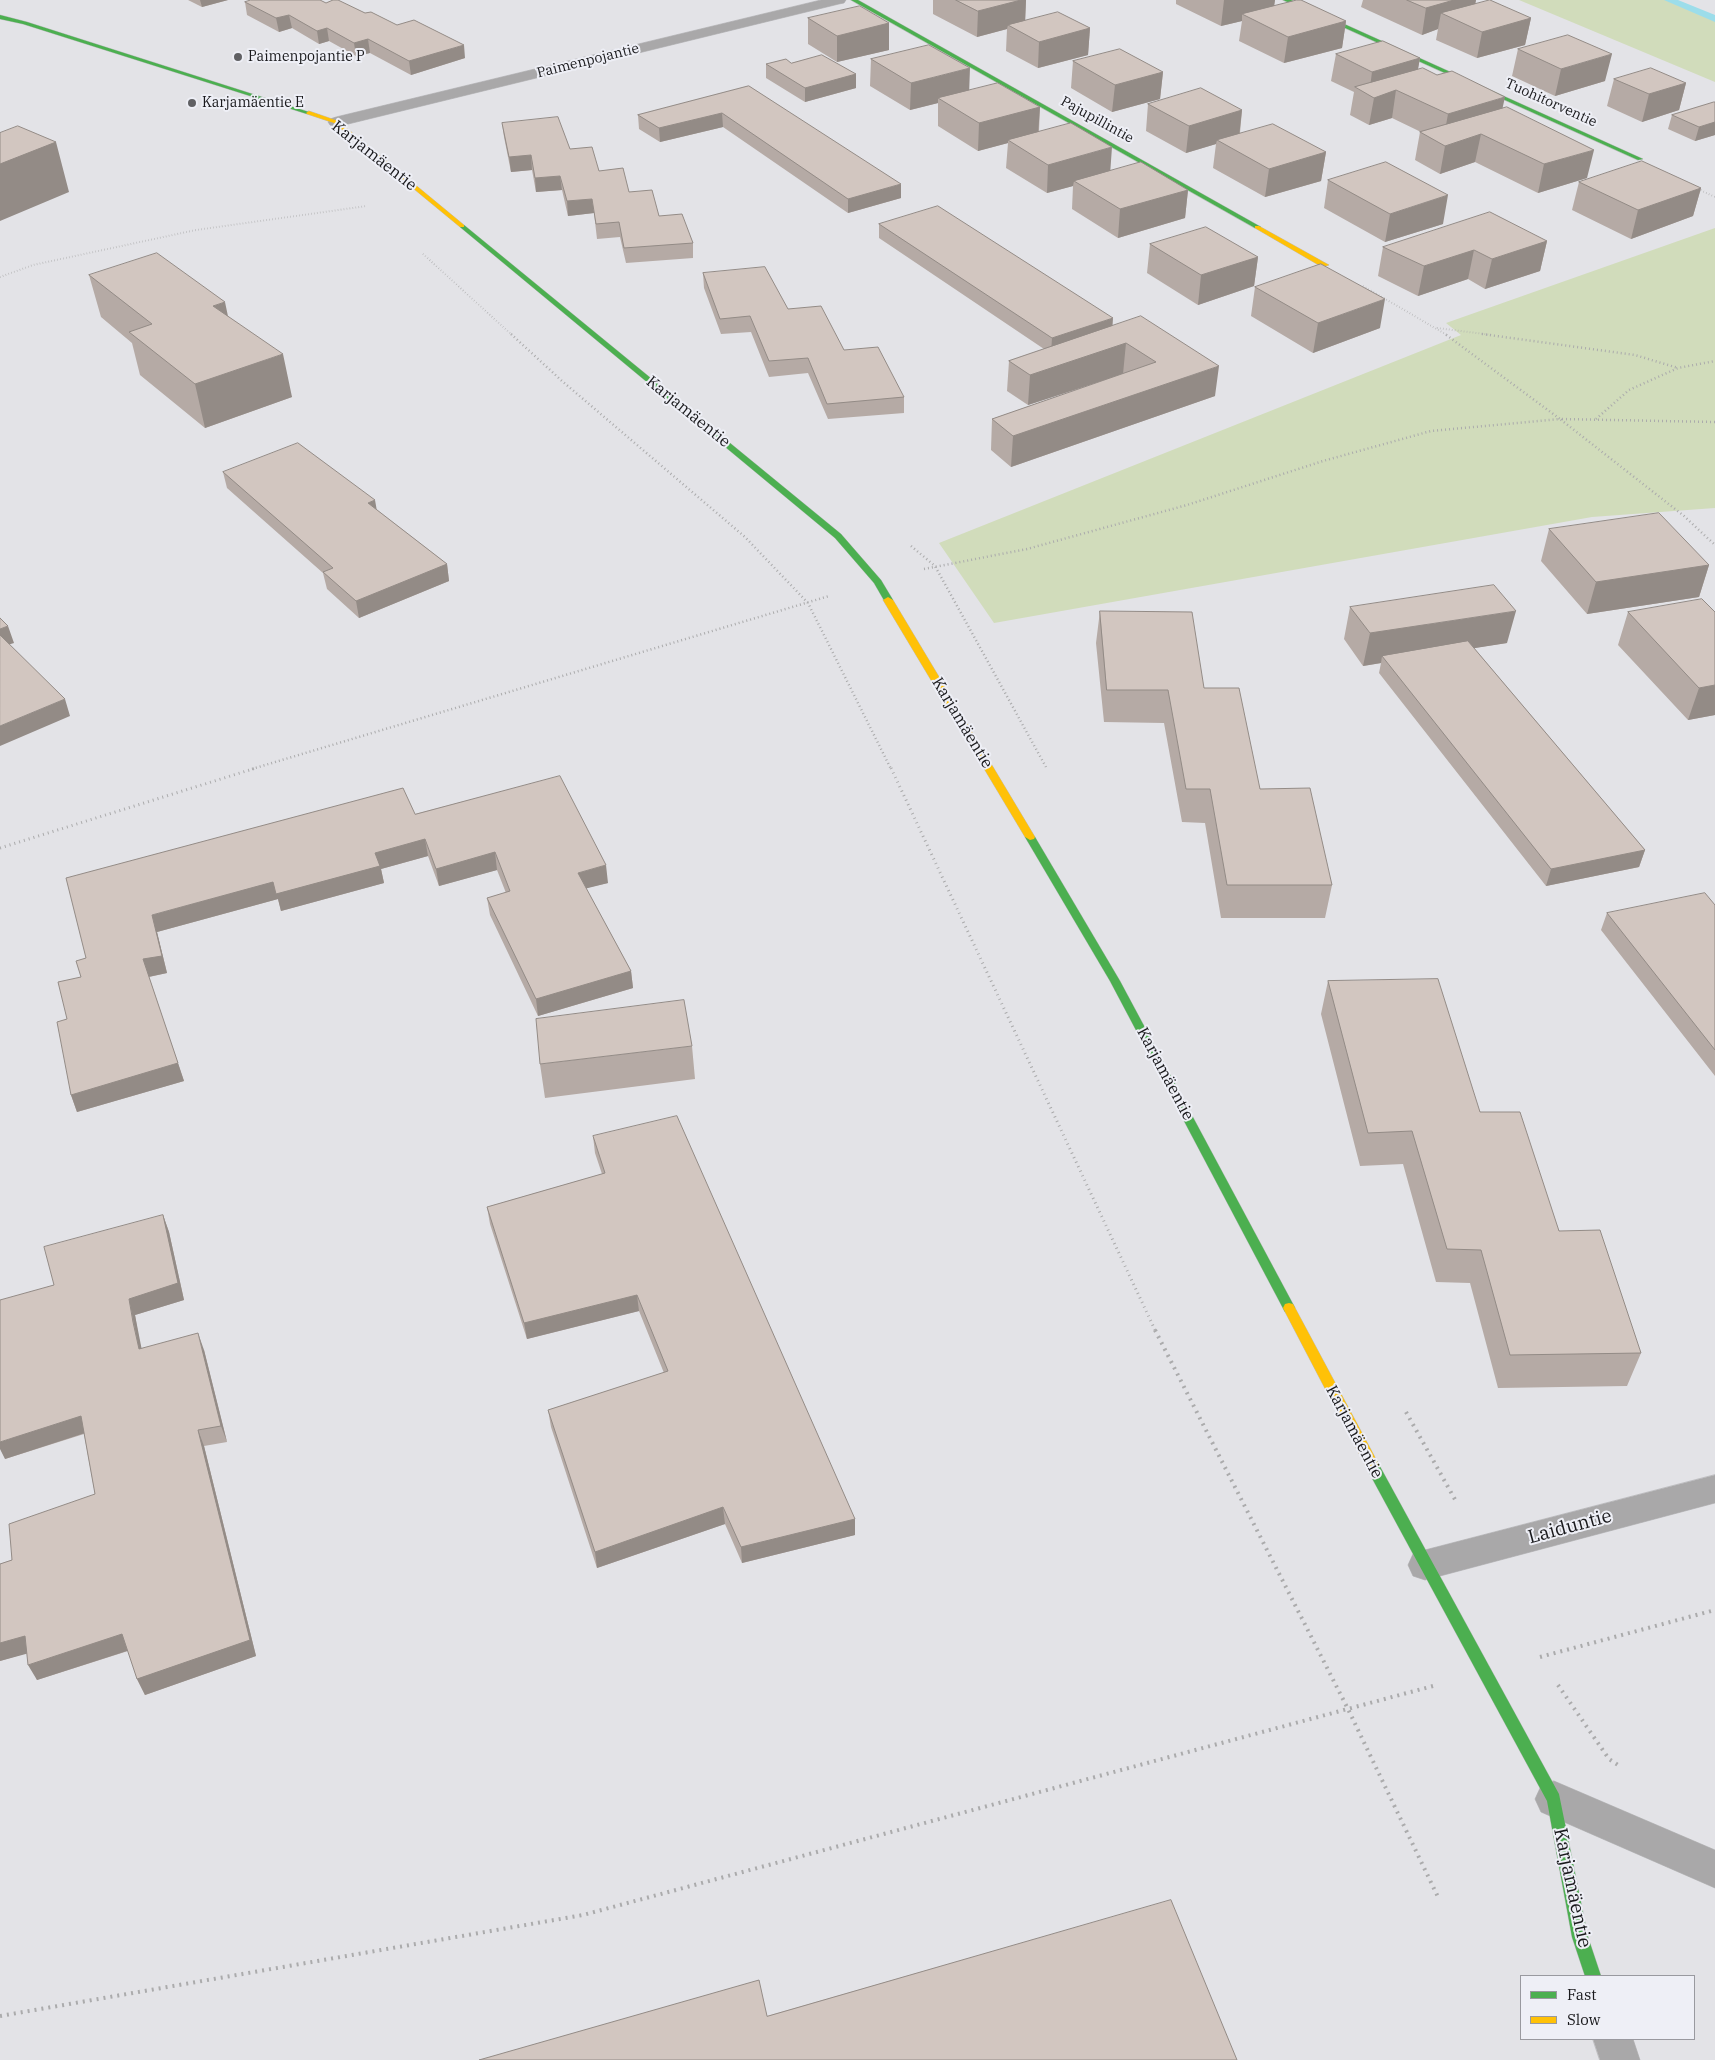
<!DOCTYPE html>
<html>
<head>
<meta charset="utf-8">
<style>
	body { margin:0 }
	#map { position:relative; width:1715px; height:2060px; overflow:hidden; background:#e3e3e7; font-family:"IBM Plex Serif",serif }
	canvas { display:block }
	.legend { position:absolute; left:1520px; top:1975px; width:175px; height:65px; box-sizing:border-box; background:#eeeff6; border:1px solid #99999f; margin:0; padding:6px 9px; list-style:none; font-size:15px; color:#19191c }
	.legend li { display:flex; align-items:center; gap:10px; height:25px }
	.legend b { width:25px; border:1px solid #99999f }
</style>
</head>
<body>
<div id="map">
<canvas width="1715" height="2060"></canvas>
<ul class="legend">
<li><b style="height:6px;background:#4caf50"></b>Fast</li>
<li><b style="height:6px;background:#ffc107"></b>Slow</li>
</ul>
</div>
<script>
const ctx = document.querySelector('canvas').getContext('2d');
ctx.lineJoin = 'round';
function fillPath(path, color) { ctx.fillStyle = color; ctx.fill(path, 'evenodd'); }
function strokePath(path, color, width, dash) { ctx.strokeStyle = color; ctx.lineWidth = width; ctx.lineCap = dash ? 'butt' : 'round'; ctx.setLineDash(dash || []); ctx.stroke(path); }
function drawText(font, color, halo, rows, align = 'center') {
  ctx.font = font + ' "IBM Plex Serif",serif'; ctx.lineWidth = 4; ctx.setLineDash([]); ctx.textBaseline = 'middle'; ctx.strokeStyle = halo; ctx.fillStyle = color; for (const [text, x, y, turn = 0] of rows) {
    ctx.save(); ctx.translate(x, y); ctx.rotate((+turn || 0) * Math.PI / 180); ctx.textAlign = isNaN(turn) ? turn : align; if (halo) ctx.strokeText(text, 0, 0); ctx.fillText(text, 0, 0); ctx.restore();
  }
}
fillPath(new Path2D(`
	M1519,0H1669L1715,19V82Z
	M1715,228V508L1592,517L994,623L939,543L1461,335L1446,323Z`), '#d1dcbb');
fillPath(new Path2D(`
	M1664,0H1678L1715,15V22Z`), '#9cddea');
const street = new Path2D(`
	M821,0H846L844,3L839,4L336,127L330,125L328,122L330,119L336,117Z
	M1715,1475V1503L1425,1580L1413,1576L1408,1565L1413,1554L1425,1550Z
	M1554,1781L1715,1850V1888L1541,1812L1535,1799L1541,1786Z
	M1593,2039H1633L1640,2060H1600Z`);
const fast = new Path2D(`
	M851,0H858L1261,227L1255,228Z
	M1283,0H1291L1643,159L1638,160Z
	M0,15L27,22L312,113L307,114L23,24L0,19Z
	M460,225H464L841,534L881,580L893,600L891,602H885L874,583L835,538L460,227Z
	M1030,834L1035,837L1120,981L1293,1304L1295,1308L1293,1312L1289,1313L1285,1312L1110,981L1025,837Z
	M1372,1459L1377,1461L1559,1794L1588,1937L1601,1976H1585L1572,1937L1547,1801L1367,1469L1365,1465L1367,1461Z`);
const slow = new Path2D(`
	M309,111L338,121L464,225V227H460L334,123L307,114L306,113Z
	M1255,226H1259L1329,265L1322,267L1255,228Z
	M888,597L893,600L1035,837L1034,839L1030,840L1025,837L883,600Z
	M1289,1303L1293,1304L1377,1461L1379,1465L1377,1469L1372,1471L1367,1469L1283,1308L1285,1304Z`);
strokePath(street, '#bfbfc2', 1);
strokePath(fast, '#bfbfc2', 1);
strokePath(slow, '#bfbfc2', 1);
strokePath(new Path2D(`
	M1698,189L1715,197
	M423,254L512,335
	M0,277L33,265L196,230L367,206
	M1363,286L1447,335
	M1437,328L1492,335`), '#ababac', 2, [0.5, 2.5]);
strokePath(new Path2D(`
	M511,334L562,381L745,537L808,603L891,769
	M1482,334L1635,355L1678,368
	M1596,419L1629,390L1678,368L1715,361
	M1715,422L1560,419L1684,516L1715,545
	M911,546L935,566L1046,767
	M924,569L1027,549L1187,505L1323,461L1431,431L1560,419L1445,334
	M252,769L829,596`), '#ababac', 2.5, [1, 3]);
strokePath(new Path2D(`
	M891,768L1156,1332
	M0,848L256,768`), '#ababac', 3, [1, 4]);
strokePath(new Path2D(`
	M1155,1330L1348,1709L1438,1897
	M1406,1412L1457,1503
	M1540,1657L1715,1610
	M1558,1685L1609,1759L1618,1765
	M0,2016L583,1915L1433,1686`), '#ababac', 4, [2, 5]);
fillPath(street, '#a9a8a9');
fillPath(fast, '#4caf50');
fillPath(slow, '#ffc107');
fillPath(new Path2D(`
	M188,0H228L202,7Z
	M933,0H1026L1025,20L1090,28L1088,55L1038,68L1006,51L1007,29L977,37L933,14Z
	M1176,0H1275L1274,6L1346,21L1342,48L1284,63L1239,41L1242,21L1221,26L1176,4Z
	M1363,0H1476L1475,4L1531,18L1525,45L1477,58L1436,40L1438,29L1422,35L1361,7Z
	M245,2L326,3L365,13L465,58L411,75L370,53L356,56L329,41L319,44L292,28L279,32L247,15Z
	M808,18L889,23V50L837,62L808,44Z
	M1518,49L1605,81L1555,96L1512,76Z
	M1336,54L1420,58L1418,69L1503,108L1587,178L1538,193L1475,162L1440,174L1415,160L1420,132H1421L1392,118L1369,125L1350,115L1354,92L1331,81Z
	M871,59L969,90L1040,107L1039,131L1110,170L1188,190L1185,218L1118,238L1072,209L1073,186L1047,193L1006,168L1008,143L978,151L938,126V103L910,110L870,86Z
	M1073,61L1163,72L1160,99L1112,112L1071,88Z
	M791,63L856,74V88L805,102L766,78V64Z
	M1614,79L1686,83L1679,110L1642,122L1607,106Z
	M749,86L901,198L848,213L723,127L660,142L639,129L638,115Z
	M1715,102V135L1695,141L1668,129L1672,115Z
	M1148,104L1242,110L1240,133L1326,152L1321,181L1265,197L1213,168L1216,144L1186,153L1146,131Z
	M502,123L570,149L599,171L629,192L693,243V258L626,263L620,237L597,239L594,213L568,216L562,190L536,192L532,170L511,172L504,137Z
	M1328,180L1443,224L1385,242L1324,208Z
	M1579,182L1701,188L1693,216L1631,239L1572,210Z
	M879,224L1112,326L1215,396L1011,467L991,450L992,419L1123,374L1028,405L1007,391L1009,361L1044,349L879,238Z
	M1547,241L1540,271L1485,289L1468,279L1418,296L1378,276L1383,247Z
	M1150,244L1258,257L1254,286L1198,305L1147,273Z
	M703,273L788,309L844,350L904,397V413L828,419L808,373L769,377L751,332L721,334L704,288Z
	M89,275L228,316L292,397L205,428L140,375L132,343L101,317Z
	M1255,287L1380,328L1313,353L1251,316Z
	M223,472L377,510L447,564L449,581L359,618L327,589L323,573L227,488Z
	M1549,529L1709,565L1699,597L1587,614L1541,561Z
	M1350,607L1507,643L1474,648L1645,850L1639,867L1546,886L1379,673L1381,663L1363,666L1344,639Z
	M1100,611L1204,688L1260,789L1332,885L1325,918H1221L1205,823L1182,822L1164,723L1104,722L1096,643Z
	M1628,612H1715V715L1688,720L1618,645Z
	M415,814L608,883L586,888L631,971L633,988L538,1016L490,915L487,898L506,893L497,870L439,886L428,856L381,869L384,883L281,911L278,899L157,932L167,973L149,977L184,1081L77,1112L71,1095L67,1019L81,977L86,958Z
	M1715,905V1076L1601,930L1607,913Z
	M1328,981L1480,1112L1641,1353L1627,1386L1498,1388L1470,1283L1436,1282L1403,1164L1360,1166L1321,1014Z
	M692,1046L695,1079L545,1098L540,1064Z
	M593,1136L855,1519V1535L742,1563L725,1524L597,1568L551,1427L548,1410L664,1373L639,1311L527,1339L490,1224L487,1207L602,1174L595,1153Z
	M163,1215L169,1232L184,1300L135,1315L139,1339L141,1348L204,1350L227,1442L204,1446L256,1656L145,1695L137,1679L128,1651L37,1680L27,1653L0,1661V1564L12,1560L95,1494L84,1434L5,1459L54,1285Z`), '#b5aaa5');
fillPath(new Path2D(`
	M200,0H228L202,7Z
	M1021,0H1026L1025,25H1008L1007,29L977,37L978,11Z
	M1224,0H1275L1273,13L1242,14V21L1221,26Z
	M1448,0H1476L1474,10L1441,13L1438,29L1422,35L1426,8Z
	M289,15L292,28L279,32L276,18Z
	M1531,18L1525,45L1477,58L1482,32Z
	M1346,21L1342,48L1284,63L1288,37Z
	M889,23V50L837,62V36Z
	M327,28L329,41L319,44L317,31Z
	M1090,28L1088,55L1038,68L1039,42Z
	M368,39L370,53L356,56L354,43Z
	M464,45L465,58L411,75L409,61Z
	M1612,54L1605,81L1555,96L1561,69Z
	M1420,58L1415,85L1396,90L1392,118L1369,125L1374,98L1369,95L1372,72Z
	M970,68L969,95L938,98V103L910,110L911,83Z
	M1163,72L1160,99L1112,112L1115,85Z
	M856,74V88L805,102V88Z
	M1686,83L1679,110L1642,122L1649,94Z
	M1505,97L1499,124L1443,142L1448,114Z
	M1040,107L1038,135L1008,140V143L978,151L979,123Z
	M1242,110L1239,137L1217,140L1216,144L1186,153L1189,126Z
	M722,113L723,127L660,142L659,128Z
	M1715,122V135L1695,141L1699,127Z
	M1481,134L1475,162L1440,174L1445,146Z
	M0,142H56L69,192L0,221Z
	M1112,147L1110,175L1074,181L1073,186L1047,193L1048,165Z
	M1594,150L1587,178L1538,193L1544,164Z
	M1326,152L1321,181L1265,197L1269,169Z
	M531,155L532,170L511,172L509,157Z
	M560,176L562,190L536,192L535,178Z
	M901,184V198L848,213V199Z
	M1701,188L1693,216L1631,239L1638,210Z
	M1188,190L1185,218L1118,238L1120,209Z
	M1448,195L1443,224L1385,242L1390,214Z
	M592,199L594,213L568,216L567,201Z
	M1547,241L1540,271L1485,289L1492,259Z
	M1474,250L1468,279L1418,296L1424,266Z
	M1258,257L1254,286L1198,305L1201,275Z
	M1385,299L1380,328L1313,353L1318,323Z
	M225,302L234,345L213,306Z
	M1113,318L1112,334L1051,354L1052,338Z
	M1126,343L1123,374L1028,405L1030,375Z
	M283,354L292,397L205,428L195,384Z
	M1219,366L1215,396L1011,467L1013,436Z
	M375,500L378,517L368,503Z
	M447,564L449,581L359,618L356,601Z
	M1709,565L1699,597L1587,614L1596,582Z
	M1516,611L1507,643L1387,662L1382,656L1381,663L1363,666L1370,633Z
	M8,626L14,643L1,647L0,643V629Z
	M1715,685V715L1688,720L1699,688Z
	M65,699L70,716L0,746V726Z
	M425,839L428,856L381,869L384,883L281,911L278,899L157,932L167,973L148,977L143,959L152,915Z
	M1645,850L1639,867L1546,886L1551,869Z
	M495,852L497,870L439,886L436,869Z
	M606,865L608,883L580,890L578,873Z
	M631,971L633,988L538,1016L536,999Z
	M178,1063L184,1081L77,1112L71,1095Z
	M163,1215L169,1232L184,1300L135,1315L145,1366L139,1349L129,1299Z
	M637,1295L639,1311L527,1339L524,1323Z
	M198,1333L204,1350L227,1442L221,1426Z
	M81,1416L88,1432L5,1459L0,1449V1442Z
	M198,1430L204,1446L256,1656L145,1695L137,1679Z
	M723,1507L725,1524L597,1568L595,1552Z
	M855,1519V1535L742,1563L741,1547Z
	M122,1634L130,1650L37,1680L28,1665Z
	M25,1636L33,1652L0,1661V1643Z`), '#938b86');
const building = new Path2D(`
	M251,0H320L326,3L333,0H338L365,13L371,12L397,25L414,20L464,45L409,61L368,39L354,43L327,28L317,31L289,15L276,18L245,2Z
	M956,0H1021L978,11Z
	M1297,0H1301L1346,21L1288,37L1242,14Z
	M1407,0H1454L1426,8Z
	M1490,0L1531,18L1482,32L1441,13Z
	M860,6L889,23L837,36L808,18Z
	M1058,12L1090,28L1039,42L1008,25Z
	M1568,35L1612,54L1561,69L1518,49Z
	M1383,41L1420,58L1372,72L1336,54Z
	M929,45L970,68L911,83L871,59Z
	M1120,49L1163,72L1115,85L1073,61Z
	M822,55L856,74L805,88L766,64L786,59L791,63Z
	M1423,68L1437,75L1452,71L1505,97L1448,114L1396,90L1374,98L1355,87Z
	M1651,68L1686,83L1649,94L1614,79Z
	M998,83L1040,107L979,123L938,98Z
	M749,86L901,184L848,199L722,113L659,128L638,115Z
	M1201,88L1242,110L1189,126L1148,104Z
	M1714,102H1715V122L1699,127L1672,115Z
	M1507,107L1594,150L1544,164L1481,134L1445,146L1420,132Z
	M558,117L570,149L592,147L599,171L623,168L629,192L652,190L659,216L682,214L693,243L624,248L619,222L596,224L592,199L567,201L560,176L535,178L531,155L509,157L502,123Z
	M1071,123L1112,147L1048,165L1008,140Z
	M1273,124L1326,152L1269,169L1217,140Z
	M18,126L56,142L0,164V133Z
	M1642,161L1701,188L1638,210L1579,182Z
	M1141,162L1188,190L1120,209L1074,181Z
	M1386,162L1448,195L1390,214L1328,180Z
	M938,206L1113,318L1052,338L879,224Z
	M1490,212L1547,241L1492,259L1474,250L1424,266L1383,247Z
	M1206,227L1258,257L1201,275L1150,244Z
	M157,253L225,302L213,306L283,354L195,384L129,332L152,324L89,275Z
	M1321,264L1385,299L1318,323L1255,287Z
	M765,267L788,309L821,306L844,350L878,347L904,397L827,404L808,358L769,361L750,316L720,319L703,273Z
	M1141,316L1219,366L1013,436L992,419L1156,362L1126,343L1030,375L1009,361Z
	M298,443L375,500L368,503L447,564L356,601L323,572L333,568L223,472Z
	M1659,513L1709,565L1596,582L1549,529Z
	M1494,585L1516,611L1370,633L1350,607Z
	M1702,599L1715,612V685L1699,688L1628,612Z
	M1100,611L1192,612L1204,688H1239L1260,789L1310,788L1332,885H1227L1210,789H1186L1168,690H1107Z
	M0,618L8,626L0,629Z
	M0,635L65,699L0,726Z
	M1468,641L1645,850L1551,869L1382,656Z
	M560,776L606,865L578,873L631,971L536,999L487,898L510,891L495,852L436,869L425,839L375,853L380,866L276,894L273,882L152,915L162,956L143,959L178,1063L71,1095L57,1022L67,1019L58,982L81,977L76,961L86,958L66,878L403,788L415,814Z
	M1705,893L1715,905V1050L1607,913Z
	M1438,979L1480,1112H1520L1559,1231L1600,1230L1641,1353L1510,1355L1481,1250L1447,1249L1412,1131L1368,1133L1328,981Z
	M684,1000L692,1046L540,1064L536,1019Z
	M677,1116L855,1519L741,1547L723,1507L595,1552L548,1410L668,1371L637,1295L524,1323L487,1207L605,1173L593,1136Z
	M163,1215L178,1283L129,1299L133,1322L139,1349L198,1333L221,1426L198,1430L250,1640L137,1679L122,1634L28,1665L25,1636L0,1643V1564L12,1560L9,1524L95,1494L81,1416L0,1442V1300L54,1285L44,1247Z
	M1171,1900L1237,2060H479L759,1980L767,2016Z`);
fillPath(building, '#d2c6c0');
strokePath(building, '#938b86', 1);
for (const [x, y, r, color] of [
	[238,57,5,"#606063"],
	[192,103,5,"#606063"]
]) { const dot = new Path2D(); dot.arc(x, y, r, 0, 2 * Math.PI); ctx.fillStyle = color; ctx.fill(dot); strokePath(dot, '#eeeff6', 2); }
drawText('14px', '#19191c', '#eeeff6', [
	["Paimenpojantie P",248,57],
	["Karjamäentie E",202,103]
], 'left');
drawText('14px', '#19191c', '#eeeff6', [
	["Paimenpojantie",588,61,-14],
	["Tuohitorventie",1551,103,24],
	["Pajupillintie",1097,120,29]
]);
drawText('16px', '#19191c', '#eeeff6', [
	["Karjamäentie",374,156,38],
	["Karjamäentie",688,412,39],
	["Karjamäentie",962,723,59],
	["Karjamäentie",1165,1074,62],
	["Karjamäentie",1354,1432,62]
]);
drawText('19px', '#19191c', '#eeeff6', [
	["Laiduntie",1570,1527,-15],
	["Karjamäentie",1572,1888,78]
]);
</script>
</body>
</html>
